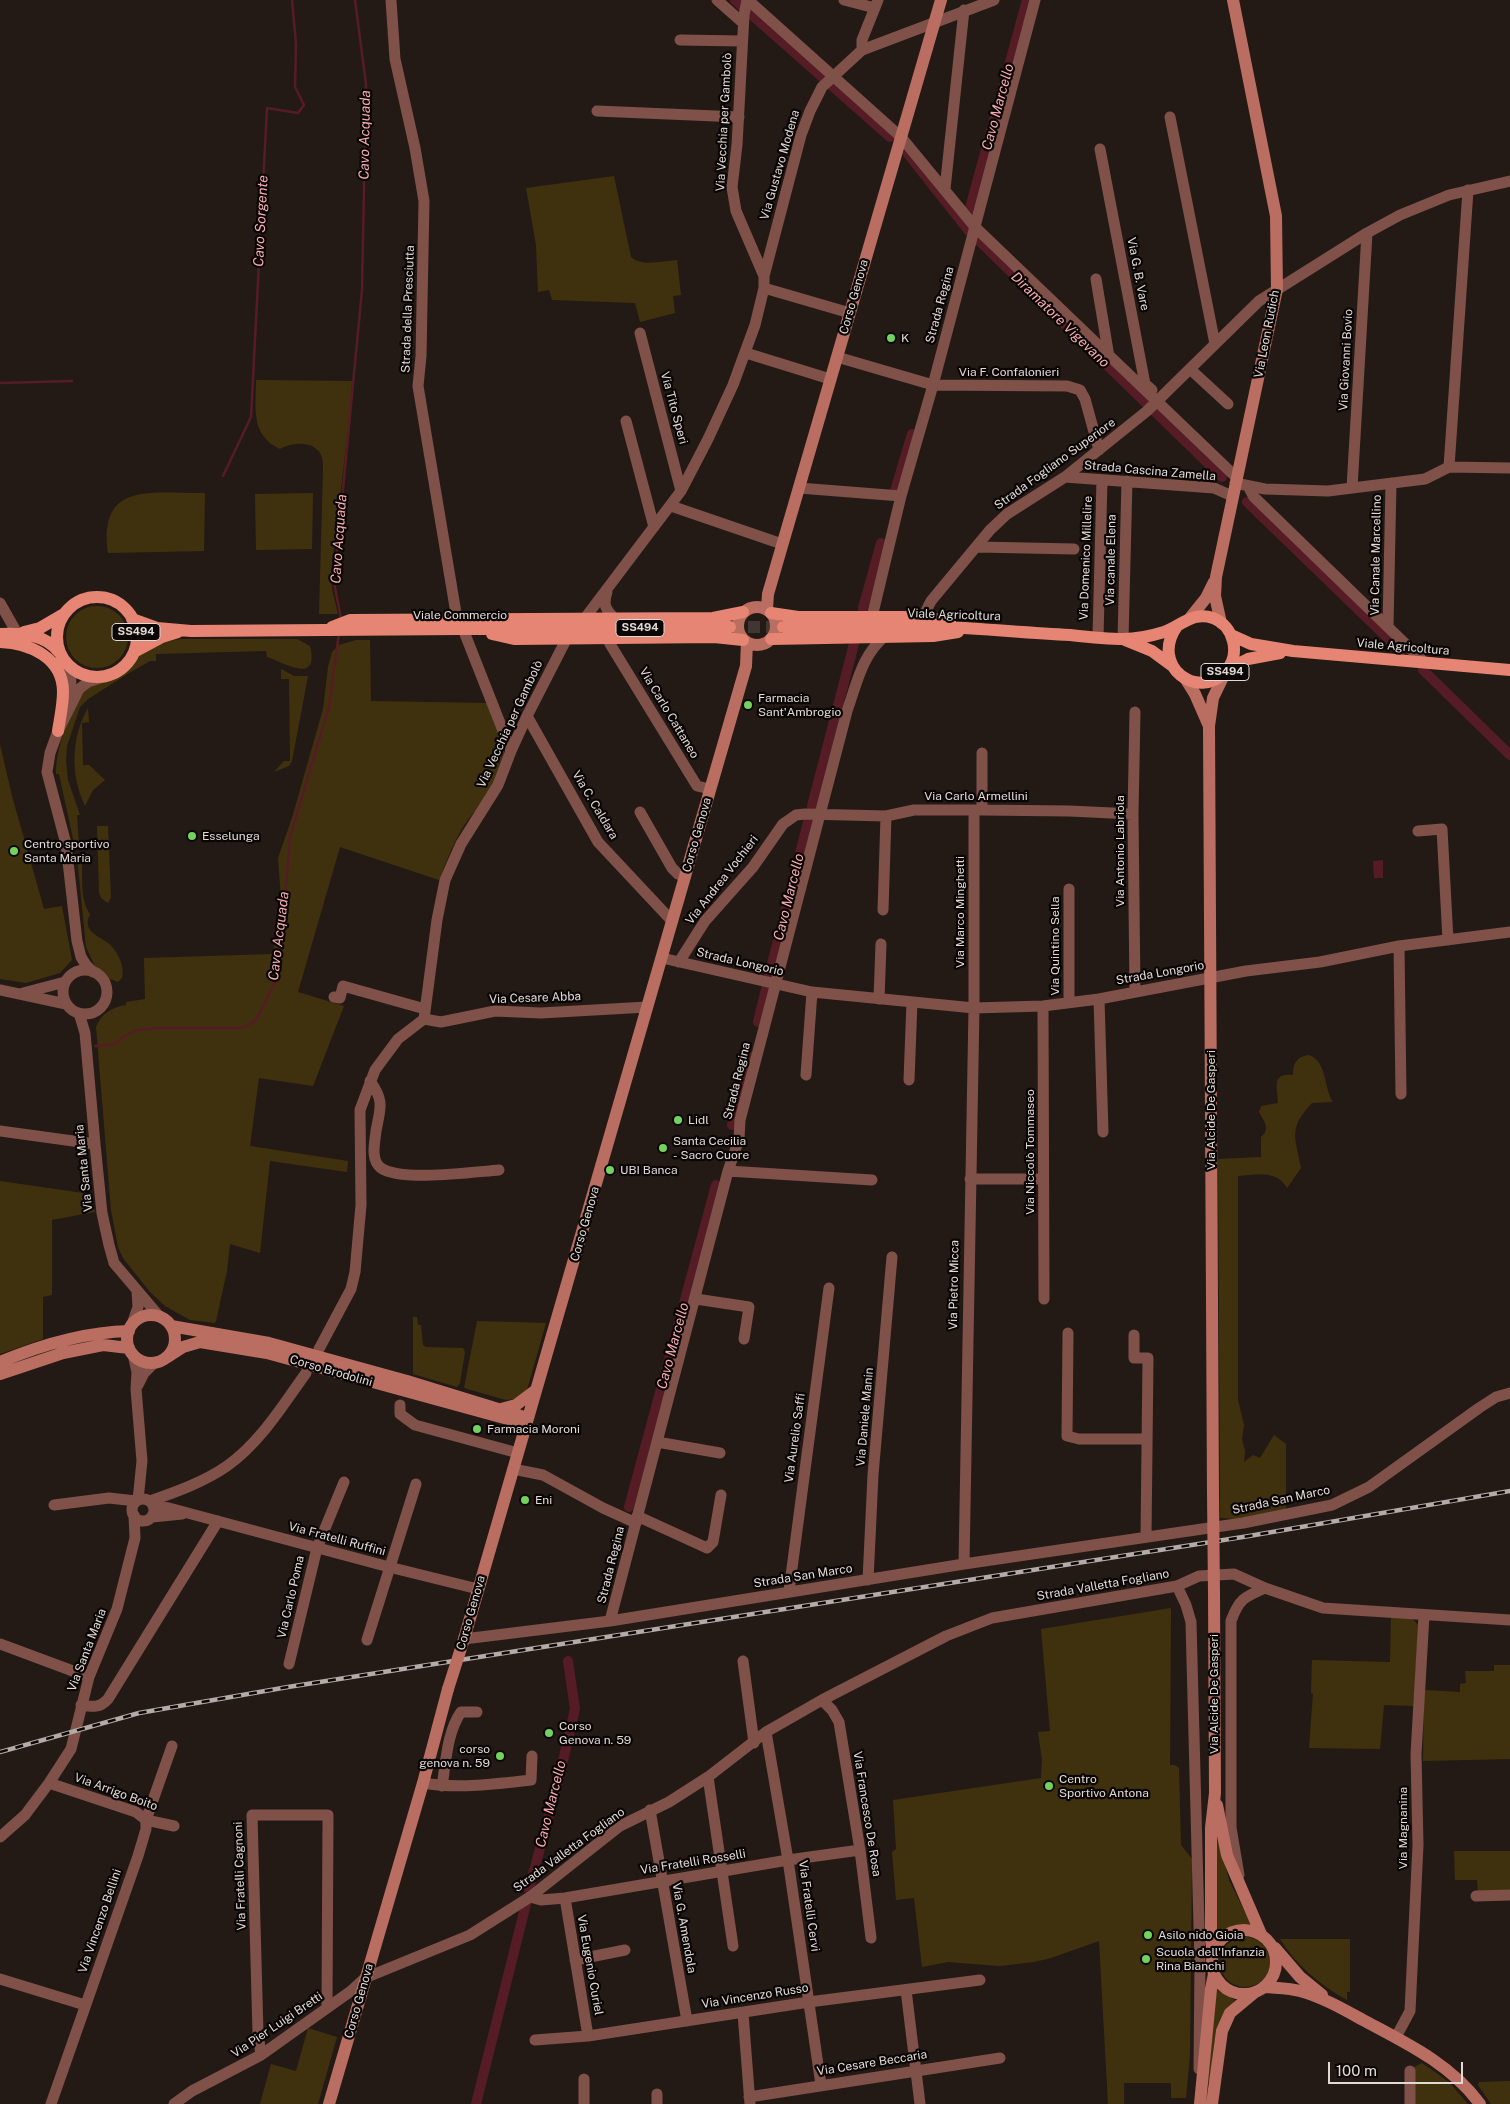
<!DOCTYPE html>
<html>
<head>
<meta charset="utf-8">
<style>
	body { margin:0 }
	#map { position:relative; width:1510px; height:2104px; overflow:hidden; background:#241a15; font-family:"Public Sans",sans-serif }
	canvas { display:block }
	.scale { position:absolute; left:1328px; top:2062px; width:135px; height:22px; box-sizing:border-box; border:2px solid #e1d9d6; border-top:0; padding-left:6px; font-size:15px; line-height:18px; white-space:nowrap; color:#e1d9d6; -webkit-text-stroke:4px #0a0605; paint-order:stroke }
</style>
</head>
<body>
<div id="map">
<canvas width="1510" height="2104"></canvas>
<div class="scale">100 m</div>
</div>
<script>
const ctx = document.querySelector('canvas').getContext('2d');
ctx.lineJoin = 'round';
function fillPath(path, color) { ctx.fillStyle = color; ctx.fill(path, 'evenodd'); }
function strokePath(path, color, width, dash) { ctx.strokeStyle = color; ctx.lineWidth = width; ctx.lineCap = dash ? 'butt' : 'round'; ctx.setLineDash(dash || []); ctx.stroke(path); }
function drawText(font, color, halo, rows, align = 'center') {
  ctx.font = font + ' "Public Sans",sans-serif'; ctx.lineWidth = 4.5; ctx.setLineDash([]); ctx.textBaseline = 'middle'; ctx.strokeStyle = halo; ctx.fillStyle = color; for (const [text, x, y, turn = 0] of rows) {
    ctx.save(); ctx.translate(x, y); ctx.rotate((+turn || 0) * Math.PI / 180); ctx.textAlign = isNaN(turn) ? turn : align; if (halo) ctx.strokeText(text, 0, 0); ctx.fillText(text, 0, 0); ctx.restore();
  }
}
fillPath(new Path2D(`
	M614,176L631,257C642,267 662,261 677,260L681,295L673,296L675,313L640,322L635,303L552,300L549,290L538,292L536,245L526,188Z
	M256,380L352,381L350,413L331,572L332,589L338,614H319L323,469C323,464 323,458 320,453C311,440 291,443 280,449C250,435 256,408 256,380Z
	M205,493L204,551L108,553C98,479 154,494 205,493Z
	M313,493L312,549L256,550L255,494Z
	M66 637a31 31 0 1 1 62 0a31 31 0 1 1-62 0Z
	M181,639H297L310,646C320,686 283,662 267,657L266,651L156,654V661H150L129,673L88,699L80,707L67,746L66,761L68,780L80,815H77L79,844L78,848H75L59,774H56C55,753 71,698 90,685C99,679 112,679 122,672C129,667 134,659 141,654C153,645 167,641 181,639Z
	M356,640H370L371,701L487,703C492,716 502,736 504,750C508,781 478,804 463,827C453,844 446,862 439,880L340,847L298,992L344,1006L313,1086L259,1078L250,1146L348,1161L347,1172L270,1161L260,1253L230,1244L227,1271L216,1321L215,1323L190,1320L165,1306L150,1292L123,1258L118,1247L111,1210L96,1027C101,1014 112,1007 126,1005V1002L145,999L144,958L273,954L281,898L278,858L292,818L323,709L328,667L332,652L339,645Z
	M281,669L294,676H308L292,761L289,766L274,772L284,761H290L289,679H281Z
	M88,708L89,722L82,723L83,765H89L105,780L93,790L85,806C70,775 71,737 88,708Z
	M0,744L12,796L44,909L62,906L72,960L60,973L26,983L0,979Z
	M97,826H108L111,897L108,903L101,898L99,892Z
	M82,856C83,875 79,898 90,914C82,931 97,935 108,943C118,951 125,967 122,978L118,982L107,978L102,971L95,966L86,947L77,857Z
	M1308,1055C1327,1059 1324,1090 1333,1102L1312,1103C1288,1128 1295,1137 1301,1168L1287,1188C1278,1170 1256,1174 1238,1176V1400L1244,1425L1242,1439L1245,1451L1244,1462L1253,1455L1260,1458L1274,1435L1286,1444V1512L1236,1519L1220,1518L1218,1159L1261,1157V1137C1271,1129 1264,1121 1259,1112L1261,1106L1278,1103C1278,1090 1270,1072 1293,1075C1293,1064 1296,1057 1308,1055Z
	M0,1181L90,1194L95,1212L52,1220V1295L43,1297V1339L0,1354Z
	M413,1317H417L418,1325H421L423,1345L426,1347L463,1348L465,1352L460,1383L457,1387L413,1374Z
	M477,1321L546,1323L527,1390L516,1399L506,1400L464,1388Z
	M1171,1608L1170,1765H1175L1179,1768L1181,1845L1192,1859L1190,2054L1186,2098H1171V2083H1124V2104H1108L1099,1941L1051,1958L1034,1962L1000,1966L948,1962L922,1967L914,1898L896,1900L892,1852L896,1849L893,1800L1041,1778L1042,1760L1038,1732L1050,1731L1041,1629Z
	M1391,1617L1413,1619L1418,1625L1414,1706L1384,1705L1380,1749L1309,1748L1313,1694L1311,1693L1312,1660L1390,1662Z
	M1494,1665H1510V1759L1423,1761L1424,1690L1460,1692V1684L1466,1683L1465,1671H1494Z
	M1216,1837H1218L1229,1880L1252,1926C1238,1926 1229,1929 1217,1937Z
	M1454,1851H1510V1890L1478,1891L1477,1880H1455Z
	M1220 1962a25 25 0 1 1 50 0a25 25 0 1 1-50 0Z
	M1280,1939H1350V1992H1347V2000C1320,1985 1296,1965 1280,1939Z
	M1216,1989L1235,2000C1213,2028 1213,2046 1211,2080L1208,2082Z
	M308,2028L337,2037L318,2104H260L271,2064L296,2071Z
	M1422,2063L1449,2082L1468,2104H1414V2067Z
	M1510,2081V2104H1491L1478,2085L1479,2082Z`), '#40310e');
fillPath(new Path2D(`
	M1383,860V878H1374L1373,861Z`), '#561c26');
strokePath(new Path2D(`
	M0,383L72,381
	M223,476L251,417L267,108L298,113L304,105L295,87L296,44L292,0
	M341,618L334,583L362,290L366,84L355,0
	M95,1046L115,1044L123,1037L137,1030L155,1028H241L255,1021L261,1011L276,980L282,935L290,837L329,707L339,633`), '#561c26', 2.5);
strokePath(new Path2D(`
	M735,0L890,137
	M908,154L968,230L1222,477
	M968,215L1027,0
	M895,491L912,434
	M1247,502L1401,651
	M863,608L881,543
	M1423,670L1510,755
	M812,806L855,640
	M769,976L809,818
	M758,1022L766,989
	M732,1125L749,1056
	M629,1507L716,1185
	M529,1889L560,1774L575,1709L568,1661
	M476,2104L526,1904`), '#561c26', 10);
strokePath(new Path2D(`
	M730,627H783`), '#403732', 12, [12, 6]);
strokePath(new Path2D(`
	M391,0L395,59L415,148L424,201L421,356L418,386L457,619
	M717,0L743,23
	M748,0L901,137L975,227L1237,478
	M844,0L875,8
	M680,40L742,41
	M862,50V40L878,0
	M597,111L739,117
	M1170,117L1215,344
	M1100,149L1145,384L1152,390
	M945,189L964,10
	M764,276L801,135L810,111L822,87L862,50L994,0
	M1096,279L1109,357
	M764,288L850,313
	M640,333L681,491
	M746,353L830,379
	M837,357L933,385L1067,386L1080,390L1085,399L1099,450
	M1190,369L1228,404
	M626,421L654,527
	M1449,467L1468,190
	M1065,477L1214,488L1232,496
	M1235,483L1265,489L1328,491L1425,479L1449,467L1510,468
	M1248,486L1254,497L1425,663
	M799,488L901,496
	M1352,488L1367,233
	M671,506L782,544
	M978,547L1074,549
	M607,592C603,604 605,609 614,618
	M0,603L17,633
	M872,617L901,496L933,385L1035,0
	M923,617L931,601L990,530L1007,514L1065,477L1147,411L1259,301L1367,233L1400,215L1449,195L1510,181
	M585,618L681,491L708,439L733,385L755,325L764,288V276L736,211L732,187L737,145L744,15L747,0
	M1388,627L1391,483
	M463,629L511,751
	M1098,637L1102,480
	M1123,639L1127,481
	M610,644L697,786L710,789
	M67,664C72,677 72,685 68,699
	M527,716L598,842L672,921
	M982,753V810
	M640,812L672,868L678,874L685,877
	M1418,831L1442,829L1448,940
	M883,910L886,816
	M1399,946L1401,1094
	M662,958L812,992L974,1008L1043,1006L1099,999L1246,971L1320,962L1399,946L1510,932
	M679,962L705,921L753,867L783,824L796,815L805,814L886,816L914,810H982L1069,811L1133,814
	M63 992a22 22 0 1 1 44 0a22 22 0 1 1-44 0Z
	M93,972L86,965L81,957L77,941L66,844L47,772L50,753L58,731L79,689L88,682L106,676
	M0,990L66,1004
	M1135,991L1133,814L1135,712
	M23,993L65,982
	M334,997L340,998L343,986L425,1009
	M879,999L881,944
	M1099,999L1103,1132
	M1069,1002V889
	M1043,1006L1044,1299
	M79,1013L85,1033L95,1144L102,1213L109,1245L114,1263L159,1316
	M424,1019L441,1022L495,1011L541,1013L647,1007
	M806,1075L812,992
	M909,1080L912,1002
	M370,1081C385,1101 380,1109 376,1131C375,1142 370,1160 381,1168C401,1182 473,1172 499,1170
	M0,1131L95,1144
	M728,1171L872,1180
	M970,1179H1043
	M696,1299L749,1307L744,1339
	M132,1324L138,1307L137,1291
	M1068,1333L1067,1436L1079,1439H1147
	M1134,1335V1358H1148L1146,1537
	M319,1349L351,1289L355,1272L361,1205L360,1110L375,1070L398,1039L424,1019L437,920L445,880L461,844L498,785L511,751L527,716L567,638
	M133,1354L137,1372L136,1389L142,1461L138,1500
	M138,1385L144,1373L155,1362
	M400,1405V1414L415,1425L518,1453
	M657,1442L720,1453
	M513,1469L543,1475L603,1508L636,1523
	M132 1510a11 11 0 1 1 22 0a11 11 0 1 1-22 0Z
	M150,1501C176,1492 204,1482 227,1466C260,1443 283,1405 306,1373
	M54,1505L109,1498L136,1501
	M153,1506L169,1508L389,1567L478,1589
	M637,1516L707,1548L713,1542L721,1495
	M152,1517L182,1514
	M964,1564L974,1008V817
	M868,1580L873,1475L892,1257
	M1177,1586L1186,1605L1191,1622L1200,1963L1199,2069
	M789,1591L829,1288
	M610,1621L728,1171L739,1139L740,1120L847,711C857,683 862,655 885,636
	M464,1639L610,1621L964,1564L1243,1523L1332,1505L1369,1487L1479,1408L1496,1397L1510,1393
	M367,1640L416,1484
	M0,1644L89,1677
	M743,1661L754,1743
	M289,1664L317,1548L344,1482
	M822,1700L832,1710L839,1722L860,1850L871,1938
	M81,1705C93,1707 100,1708 108,1699L218,1521
	M766,1732L788,1860L821,2085
	M708,1777L733,1946
	M49,1783L136,1812L146,1820L174,1826
	M423,1783C459,1789 495,1784 531,1780L532,1756
	M442,1786C446,1762 447,1732 461,1712H477
	M650,1810L687,2021
	M0,1837L25,1815L49,1783L71,1749L89,1677L117,1609L135,1538L134,1515
	M1239,1875L1231,1828V1621C1239,1599 1244,1597 1265,1588
	M1476,1896L1510,1895
	M530,1897L541,1900L565,1898L788,1860L860,1850
	M565,1898L588,2036
	M575,1960L625,1950
	M0,1979L85,2005
	M906,1990L920,2104
	M743,2013L750,2104
	M1396,2037L1410,2011L1418,1845L1416,1754L1424,1615
	M535,2040L588,2036L809,2002L980,1980
	M261,2055L258,2033L252,1815H328L327,2007
	M1410,2071V2104
	M584,2079V2104
	M749,2097L1000,2058
	M51,2104L138,1856L146,1829V1820L172,1746
	M174,2104L192,2091L261,2055L351,1991L365,1978L470,1935L530,1897L620,1826L669,1802L708,1777L766,1732L822,1700L946,1636L992,1618L1177,1586L1199,1576L1234,1574L1265,1588L1323,1608L1510,1620
	M657,2104V2094`), '#805149', 11);
strokePath(new Path2D(`
	M738 626a19 19 0 1 1 38 0a19 19 0 1 1-38 0Z
	M767,609L768,594L941,0
	M1190,618L1206,598L1214,582
	M1221,623L1215,596L1216,577L1277,289L1276,216L1233,0
	M1185,678L1195,694L1209,726
	M127 1339a24 24 0 1 1 48 0a24 24 0 1 1-48 0Z
	M171,1326L269,1343L407,1381L521,1416
	M166,1358L183,1347L200,1342L267,1353L526,1424
	M0,1362C41,1345 85,1332 129,1331
	M0,1374L63,1353L103,1345L129,1348
	M501,1409L516,1405L536,1390
	M1213,1493L1209,726L1213,698L1225,673
	M464,1639L746,666L747,642
	M1217,1805L1227,1855L1261,1934
	M1212 1962a32 32 0 1 1 64 0a32 32 0 1 1-64 0Z
	M1275,1948L1300,1977L1322,1995
	M1213,1955L1211,1939V1828L1215,1793L1214,1594
	M1266,1987C1277,1988 1290,1988 1300,1991C1322,1997 1343,2009 1363,2020C1406,2043 1451,2064 1480,2104
	M329,2104L423,1783L448,1689
	M1200,2104L1211,1989L1214,1974
	M1212,2104L1222,2031L1230,2013L1254,1993`), '#ba6e61', 12);
strokePath(new Path2D(`
	M57 637a40 40 0 1 1 80 0a40 40 0 1 1-80 0Z
	M771,613L798,617H923L950,622
	M132,619L157,628L191,631L730,627
	M332,627L350,620L713,618L743,612
	M783,627C837,627 892,624 946,627C987,629 1029,633 1070,635C1088,637 1106,639 1123,639C1136,639 1151,636 1164,632C1181,626 1193,611 1213,618C1234,626 1241,654 1226,671C1198,702 1149,666 1177,626
	M24,632L40,628L64,614
	M0,634C22,633 45,634 59,652
	M492,634L514,639L714,637L743,640
	M1231,635L1251,644L1293,651L1510,670
	M771,639L933,636L958,632
	M1125,640L1152,651L1171,665
	M0,642C30,643 63,658 63,692C63,705 60,718 58,731
	M134,652L162,637L178,632
	M1228,669L1248,659L1280,653`), '#e68573', 12);
const rail = new Path2D(`
	M0,1752L139,1713L288,1687L1249,1536L1510,1491`);
strokePath(rail, '#b4aba8', 4.5);
strokePath(rail, '#0a0605', 2.5, [8]);
strokePath(new Path2D(`
	M1213,1493L1214,1594
	M448,1689L464,1639`), '#ba6e61', 12);
for (const [x, y, r, color] of [
	[891,338,5,"#72d25d"],
	[748,705,5,"#72d25d"],
	[192,836,5,"#72d25d"],
	[14,851,5,"#72d25d"],
	[678,1120,5,"#72d25d"],
	[663,1148,5,"#72d25d"],
	[610,1170,5,"#72d25d"],
	[477,1429,5,"#72d25d"],
	[525,1500,5,"#72d25d"],
	[549,1733,5,"#72d25d"],
	[500,1756,5,"#72d25d"],
	[1049,1786,5,"#72d25d"],
	[1148,1935,5,"#72d25d"],
	[1146,1959,5,"#72d25d"]
]) { const dot = new Path2D(); dot.arc(x, y, r, 0, 2 * Math.PI); ctx.fillStyle = color; ctx.fill(dot); strokePath(dot, '#0a0605', 2); }
for (const [x, y, w] of [
	[640,628,48],
	[136,632,48],
	[1225,672,48]
]) { const box = new Path2D(); box.roundRect(x - w / 2, y - 8.5, w, 17, 4); ctx.fillStyle = '#0a0605'; ctx.fill(box); strokePath(box, '#e1d9d6', 1); }
drawText('bold 11px', '#e1d9d6', null, [
	["SS494",640,628],
	["SS494",136,632],
	["SS494",1225,672]
]);
drawText('12px', '#e1d9d6', '#0a0605', [
	["Via Vecchia per Gambolò",724,122,-87],
	["Via Gustavo Modena",780,165,-74],
	["Via G. B. Vare",1138,274,79],
	["Corso Genova",854,297,-74],
	["Strada Regina",940,305,-75],
	["Strada della Presciutta",408,309,-88],
	["Via Leon Rudich",1267,334,-79],
	["Via Giovanni Bovio",1346,360,-87],
	["Via F. Confalonieri",1009,372],
	["Via Tito Speri",674,408,75],
	["Strada Fogliano Superiore",1055,464,-36],
	["Strada Cascina Zamella",1150,471,5],
	["Via Canale Marcellino",1376,555,-89],
	["Via Domenico Millelire",1086,558,-88],
	["Via canale Elena",1111,560,-89],
	["Viale Commercio",460,615],
	["Viale Agricoltura",954,615,2],
	["Viale Agricoltura",1403,647,5],
	["Via Carlo Cattaneo",669,713,59],
	["Via Vecchia per Gambolò",510,724,-65],
	["Via Carlo Armellini",976,796],
	["Via C. Caldara",595,805,59],
	["Corso Genova",697,835,-74],
	["Via Antonio Labriola",1120,851,-90],
	["Via Andrea Vochieri",722,880,-52],
	["Via Marco Minghetti",960,912,-90],
	["Via Quintino Sella",1055,946,-90],
	["Strada Longorio",740,962,13],
	["Strada Longorio",1160,973,-10],
	["Via Cesare Abba",535,998,-2],
	["Strada Regina",737,1081,-76],
	["Via Alcide De Gasperi",1211,1110,-90],
	["Via Niccolò Tommaseo",1030,1152,-90],
	["Via Santa Maria",84,1168,-96],
	["Corso Genova",585,1224,-74],
	["Via Pietro Micca",954,1285,-89],
	["Corso Brodolini",331,1371,16],
	["Via Daniele Manin",865,1417,-85],
	["Via Aurelio Saffi",795,1438,-82],
	["Strada San Marco",1281,1500,-12],
	["Via Fratelli Ruffini",337,1539,15],
	["Strada Regina",611,1565,-76],
	["Strada San Marco",803,1576,-9],
	["Strada Valletta Fogliano",1103,1585,-10],
	["Via Carlo Poma",291,1597,-77],
	["Corso Genova",471,1613,-74],
	["Via Santa Maria",87,1650,-69],
	["Via Alcide De Gasperi",1214,1694,-90],
	["Via Arrigo Boito",116,1792,20],
	["Via Francesco De Rosa",867,1814,81],
	["Via Magnanina",1403,1828,-90],
	["Strada Valletta Fogliano",569,1850,-36],
	["Via Fratelli Rosselli",693,1862,-9],
	["Via Fratelli Cagnoni",240,1876,-92],
	["Via Fratelli Cervi",809,1906,82],
	["Via Vincenzo Bellini",100,1921,-71],
	["Via G. Amendola",684,1928,80],
	["Via Eugenio Curiel",590,1965,80],
	["Via Vincenzo Russo",755,1996,-9],
	["Corso Genova",359,2001,-74],
	["Via Pier Luigi Bretti",277,2025,-34],
	["Via Cesare Beccaria",872,2063,-9]
]);
drawText('12px', '#e1d9d6', '#0a0605', [
	["K",901,338],
	["Farmacia",758,698],
	["Sant'Ambrogio",758,712],
	["Esselunga",202,836],
	["Centro sportivo",24,844],
	["Santa Maria",24,858],
	["Lidl",688,1120],
	["Santa Cecilia",673,1141],
	["- Sacro Cuore",673,1155],
	["UBI Banca",620,1170],
	["Farmacia Moroni",487,1429],
	["Eni",535,1500],
	["Corso",559,1726],
	["Genova n. 59",559,1740],
	["corso",490,1749,"right"],
	["genova n. 59",490,1763,"right"],
	["Centro",1059,1779],
	["Sportivo Antona",1059,1793],
	["Asilo nido Gioia",1158,1935],
	["Scuola dell'Infanzia",1156,1952],
	["Rina Bianchi",1156,1966]
], 'left');
drawText('italic 14px', '#f9abb3', '#0a0605', [
	["Cavo Marcello",998,107,-75],
	["Cavo Acquada",365,135,-89],
	["Cavo Sorgente",261,221,-87],
	["Diramatore Vigevano",1060,320,44],
	["Cavo Acquada",339,539,-86],
	["Cavo Marcello",789,897,-76],
	["Cavo Acquada",279,936,-83],
	["Cavo Marcello",673,1346,-75],
	["Cavo Marcello",551,1804,-76]
]);
</script>
</body>
</html>
